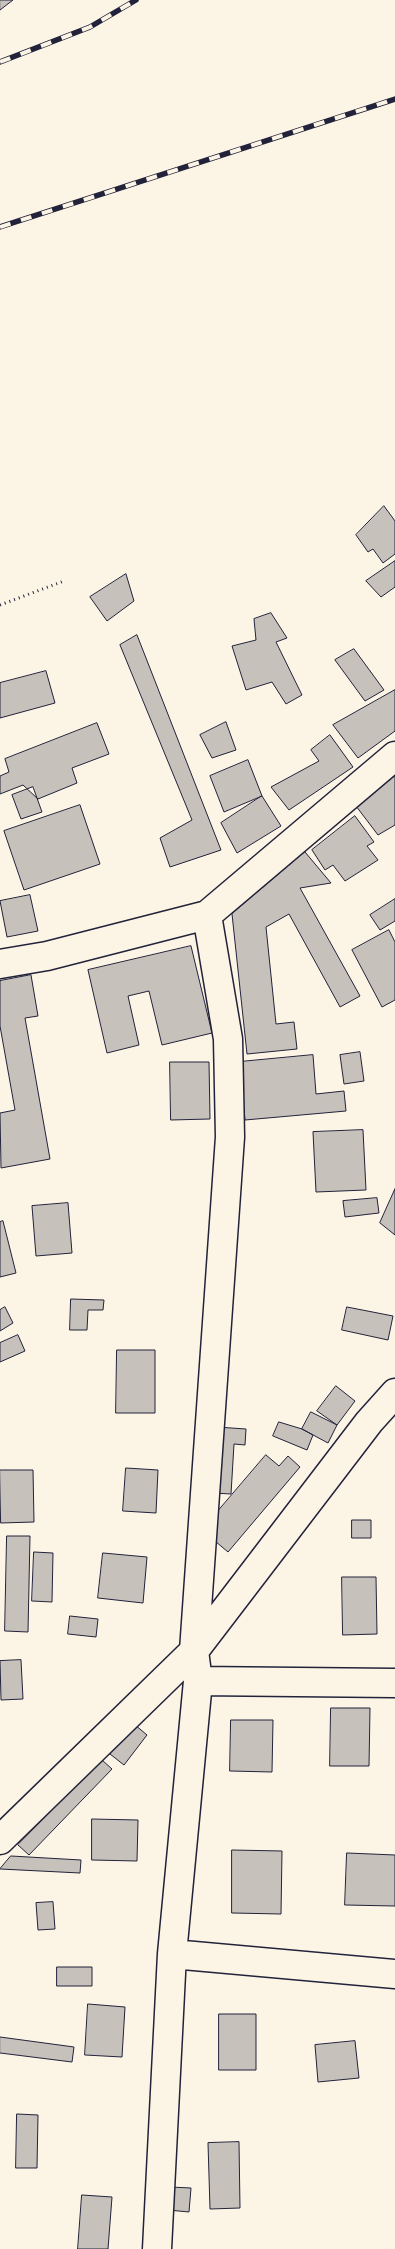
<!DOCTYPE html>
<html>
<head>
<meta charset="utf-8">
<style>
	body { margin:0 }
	canvas { display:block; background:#fcf5e5 }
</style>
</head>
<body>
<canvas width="395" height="2249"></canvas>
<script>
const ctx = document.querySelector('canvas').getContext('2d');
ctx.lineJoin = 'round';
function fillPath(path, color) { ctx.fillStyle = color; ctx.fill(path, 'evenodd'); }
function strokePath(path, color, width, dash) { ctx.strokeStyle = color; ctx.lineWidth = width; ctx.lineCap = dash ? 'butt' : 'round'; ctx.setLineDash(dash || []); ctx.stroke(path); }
const building = new Path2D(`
	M0,0H13L0,10Z
	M384,506L395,521V554L383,563L373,549L368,552L356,535Z
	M395,561V587L381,597L366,581Z
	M126,574L134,601L107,621L90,597Z
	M271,613L287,638L276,642L302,695L286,704L272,682L246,690L232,646L256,640L254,619Z
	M137,635L221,850L170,867L160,838L192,820L120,645Z
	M354,649L384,690L365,701L335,660Z
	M46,671L55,703L0,718V683Z
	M395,690V731L358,758L333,725Z
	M226,722L236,750L212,758L200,735Z
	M97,723L109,754L72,768L77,783L38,799L23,785L0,794V776L9,772L5,759Z
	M330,735L353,767L289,810L271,787L319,761L311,750Z
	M248,760L262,796L224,812L210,776Z
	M395,776V825L378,835L356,806Z
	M33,787L42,812L21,819L12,795Z
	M262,796L281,826L237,853L221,823Z
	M80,805L100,864L24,890L4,831Z
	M355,816L374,842L367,846L378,860L345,881L333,865L325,870L312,850Z
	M305,852L331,883L300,888L360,996L340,1007L289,914L266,927L276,1024L294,1022L297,1049L247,1054L232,914Z
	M30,895L38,931L7,937L0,901Z
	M395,899V921L380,930L370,915Z
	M389,930L395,942V1000L382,1007L352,950Z
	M191,946L212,1033L162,1045L149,991L128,996L139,1045L107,1053L88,970Z
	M31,975L38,1016L25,1018L50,1159L1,1168L0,1113L15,1110L0,1026V981Z
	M360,1052L364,1081L344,1084L340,1055Z
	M313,1055L316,1094L344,1091L346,1111L245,1120L239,1062Z
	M170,1062H209L210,1119L171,1120Z
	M363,1130L366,1190L316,1192L313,1132Z
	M395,1189V1235L380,1223Z
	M377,1198L379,1213L345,1217L343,1201Z
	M68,1203L72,1253L36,1256L32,1206Z
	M3,1221L16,1273L0,1277V1222Z
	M71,1299L104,1300L103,1310H88L87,1330H70Z
	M5,1307L13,1323L0,1331V1310Z
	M347,1307L393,1316L388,1340L342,1330Z
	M18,1335L25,1351L0,1362V1343Z
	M117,1350H155V1413H116Z
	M336,1386L355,1401L337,1425L317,1411Z
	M311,1412L337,1425L328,1443L302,1429Z
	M279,1422L302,1429L313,1435L307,1450L273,1436Z
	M217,1427L246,1429L245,1445L234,1444L231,1494L213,1493Z
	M266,1455L279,1466L288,1456L300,1467L228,1552L202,1530Z
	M126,1468L158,1470L156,1513L123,1511Z
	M0,1470H33L34,1522L1,1523Z
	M352,1520H371V1538H352Z
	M7,1536H30L28,1632L5,1631Z
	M34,1552L53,1553L52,1602L32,1601Z
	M103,1553L147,1557L143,1603L98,1598Z
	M342,1577H376L377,1634L343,1635Z
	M70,1616L98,1619L96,1637L68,1634Z
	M21,1660L23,1699L1,1700L0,1661Z
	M331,1708H370L369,1766H330Z
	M231,1720H273L272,1772L230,1771Z
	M134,1724L147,1735L124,1765L110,1754Z
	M102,1760L112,1769L29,1855L18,1845Z
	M92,1819L138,1820L137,1861L92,1860Z
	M232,1850L282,1851L281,1914L232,1913Z
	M347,1853L395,1855V1906L345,1905Z
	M11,1856L81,1860L80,1873L0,1869Z
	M53,1902L55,1929L38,1930L36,1903Z
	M57,1967H92V1986H57Z
	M88,2004L125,2007L122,2057L85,2055Z
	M219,2014H256V2070H219Z
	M0,2037L74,2047L72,2062L0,2053Z
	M355,2041L359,2078L318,2082L315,2045Z
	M17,2114L38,2115L37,2168H16Z
	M239,2142L240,2208L210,2209L208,2143Z
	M170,2187L191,2188L189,2212L168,2210Z
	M82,2195L112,2197L108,2249H78Z`);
fillPath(building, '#c6c1bb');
strokePath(building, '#22223b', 1);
const minor = new Path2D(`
	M0,964L47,956L207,915L395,756
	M198,1681L395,1683
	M0,1840L194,1651L369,1422L395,1393
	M172,1954L395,1974
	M157,2249L172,1954L198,1681L194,1651L230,1137L228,1039L207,915`);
strokePath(minor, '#22223b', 31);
strokePath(new Path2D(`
	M0,605L64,581`), '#22223b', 3, [1, 4]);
strokePath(minor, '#fcf5e5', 28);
const rail = new Path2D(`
	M0,62L90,27L136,0
	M0,227L395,99`);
strokePath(rail, '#22223b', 5.5);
strokePath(rail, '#fcf5e5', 4, [11]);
</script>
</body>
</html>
